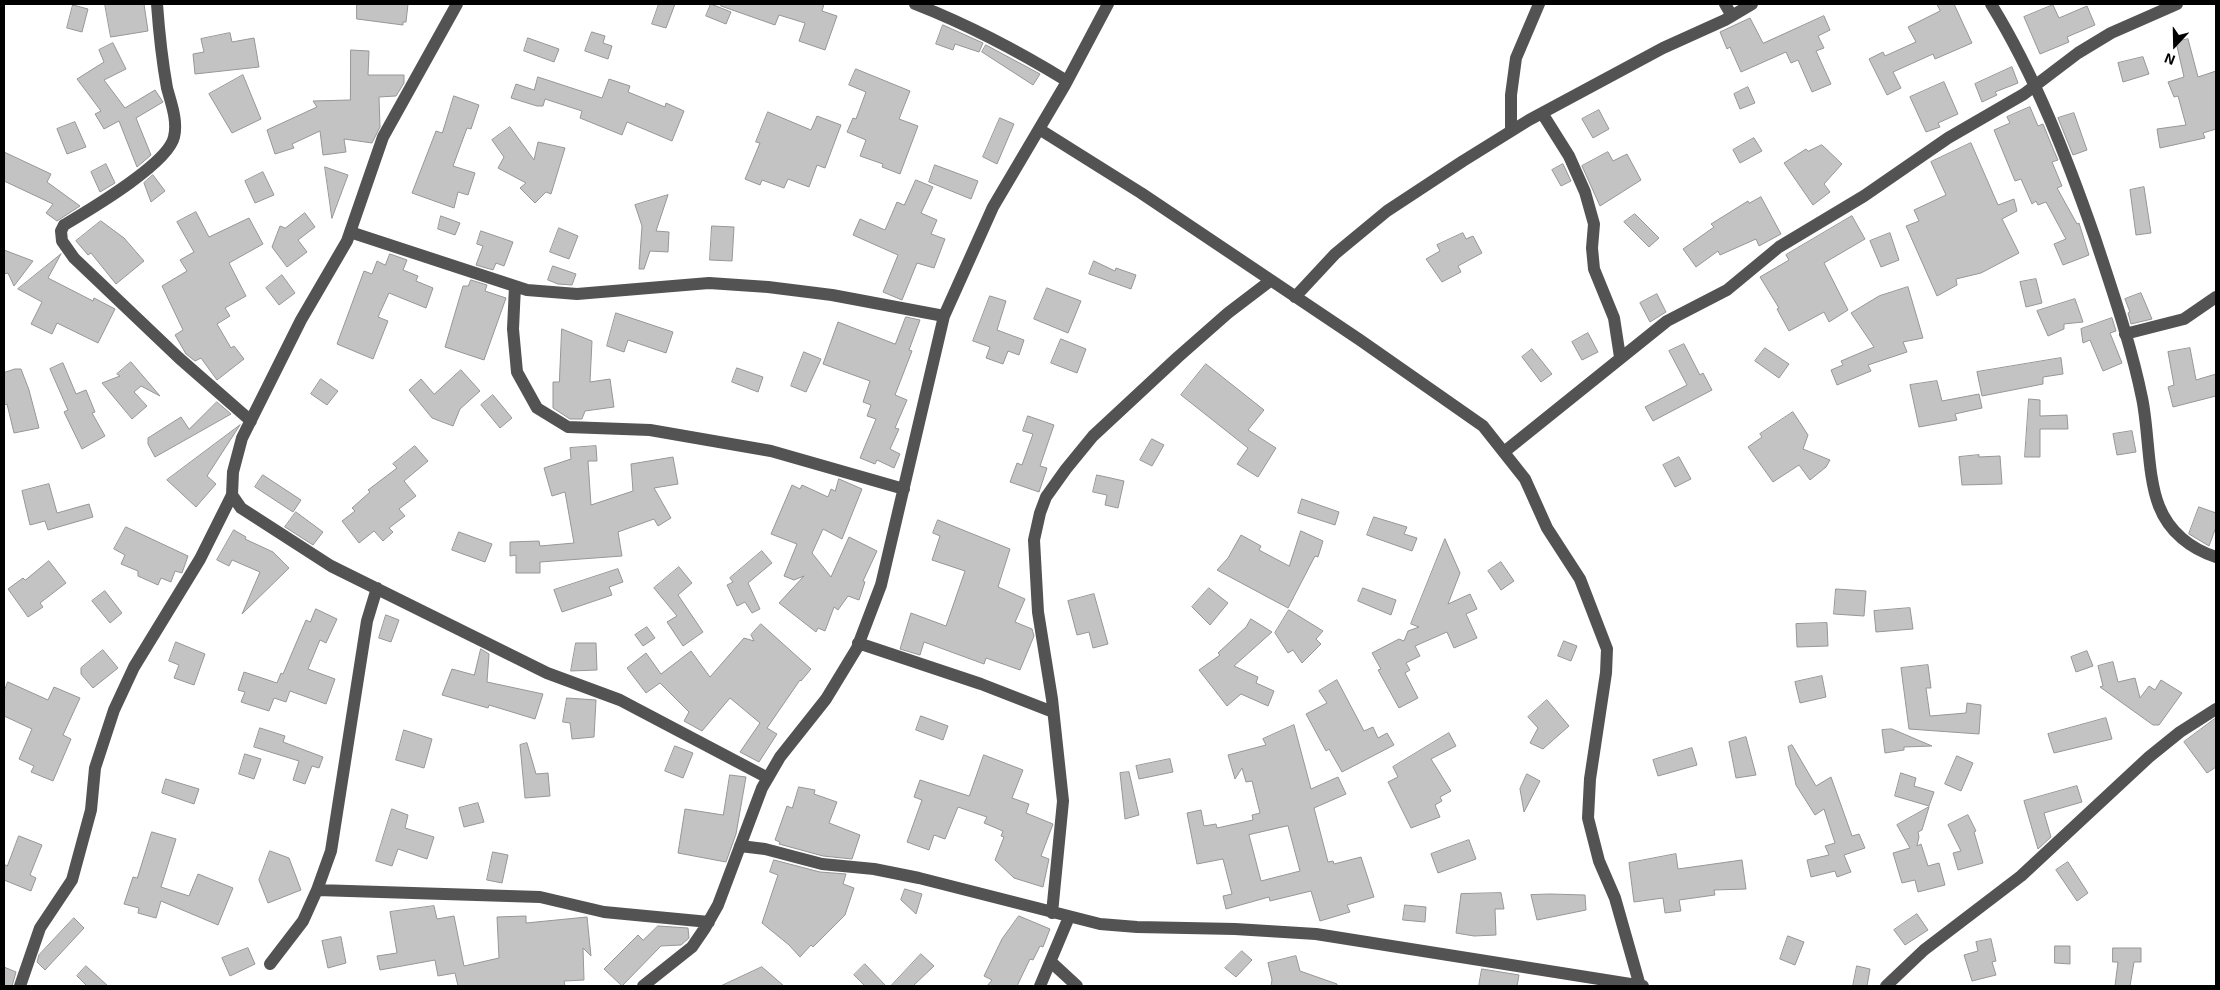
<!DOCTYPE html>
<html>
<head>
<meta charset="utf-8">
<style>
	body { margin:0 }
	#map { position:relative; width:2220px; height:990px; overflow:hidden; background:#fff; font-family:"Exo 2",sans-serif }
	canvas { display:block }
	.frame { position:absolute; inset:0; border:5px solid #000; pointer-events:none }
	.north { position:absolute; left:2150px; top:20px; width:50px; height:50px; -webkit-text-stroke:4px #fff; paint-order:stroke; rotate:201deg; font-size:14px; font-weight:700; line-height:20px; text-align:center; color:#000 }
	.north::after { content:''; display:block; margin:auto; width:18px; height:22px; background:#000; clip-path:polygon(50% 0,100% 100%,50% 72%,0 100%) }
</style>
</head>
<body>
<div id="map">
<canvas width="2220" height="990"></canvas>
<div class="frame"></div>
<div class="north">N</div>
</div>
<script>
const ctx = document.querySelector('canvas').getContext('2d');
ctx.lineJoin = 'round';
function fillPath(path, color) { ctx.fillStyle = color; ctx.fill(path, 'evenodd'); }
function strokePath(path, color, width, dash) { ctx.strokeStyle = color; ctx.lineWidth = width; ctx.lineCap = dash ? 'butt' : 'round'; ctx.setLineDash(dash || []); ctx.stroke(path); }
const building = new Path2D(`
	M105,4H144L148,31L111,37Z
	M357,4H408L406,22H403V25L357,19Z
	M659,4H675L666,28L652,24Z
	M711,4L731,12L726,24L706,16Z
	M721,4H824L822,11L837,16L825,50L799,41L805,23L779,15L775,25L721,6Z
	M1937,4H1954L1972,43L1935,59L1933,54L1893,72L1901,88L1887,95L1869,59L1883,52L1885,56L1916,42L1908,27L1940,11Z
	M73,5L88,9L82,32L67,28Z
	M2053,5L2059,18L2087,6L2095,25L2067,37L2069,42L2040,54L2024,17Z
	M1824,16L1830,30L1818,36L1824,48L1816,51L1831,84L1812,92L1798,60L1791,63L1786,52L1741,72L1730,47L1727,49L1720,32L1750,18L1763,43Z
	M943,25L983,43L979,52L955,44L953,50L936,44Z
	M592,32L605,36L603,43L612,46L608,59L585,51Z
	M230,33L232,42L254,38L259,67L195,74L193,54L204,52L201,39Z
	M528,38L559,49L554,62L524,51Z
	M2188,39L2198,77L2216,71V129L2203,133L2205,138L2160,148L2157,129L2186,125L2178,96L2174,97L2168,82L2184,77L2176,42Z
	M113,43L126,69L104,80L125,108L155,90L163,102L136,118L151,155L137,167L119,121L104,129L95,114L101,111L77,79L104,62L99,50Z
	M986,45L1040,74L1033,85L982,52Z
	M351,50L369,51L368,75H404V83L396,96L379,97L380,127L372,143L344,139L346,152L323,155L320,131L292,144L294,148L275,154L267,130L317,107L313,101L350,100Z
	M2143,57L2149,74L2123,82L2118,63Z
	M2012,67L2018,83L1995,92L1997,95L1982,102L1975,84Z
	M856,69L910,91L899,119L918,126L900,174L882,167L883,164L860,156L866,140L847,132L853,118L856,119L866,92L849,85Z
	M243,75L261,119L232,133L209,94Z
	M538,77L602,98L609,79L630,86L628,92L665,107L666,103L684,111L672,141L627,122L622,135L580,118L582,111L545,99L543,106H537L511,98L516,84L534,90Z
	M1944,82L1958,114L1938,123L1940,127L1926,132L1910,97Z
	M1748,87L1755,103L1740,109L1734,94Z
	M454,96L479,105L471,129L467,128L453,166L475,173L468,195L458,192L454,208L412,193L436,131L442,133Z
	M2030,107L2038,126L2043,124L2054,151L2058,160L2052,162L2062,186L2057,188L2077,224L2079,223L2089,255L2063,265L2054,244L2066,239L2046,202L2038,205L2036,201L2032,204L2021,179L2015,181L1994,130L2010,123L2007,117Z
	M1599,110L1609,129L1593,138L1582,119Z
	M768,112L811,130L817,116L841,125L825,168L817,165L809,187L788,179L784,188L762,180L760,185L745,179L760,143L756,142Z
	M2074,113L2087,150L2073,155L2058,118Z
	M1000,118L1014,124L997,164L983,157Z
	M75,122L86,147L67,154L57,129Z
	M510,127L534,160L538,142L565,148L551,194L546,192L535,203L520,188L526,183L498,168L504,157L492,140Z
	M1754,138L1762,151L1740,163L1733,150Z
	M1971,143L1998,205L2014,199L2017,211L2002,219L2019,253L1981,273L1956,279L1957,285L1937,296L1906,226L1919,221L1914,210L1946,195L1931,162Z
	M1822,145L1842,164L1824,184L1830,192L1813,205L1784,163L1806,149L1808,151Z
	M4,152L51,174L47,182L80,206L57,221L46,213L53,204L4,181Z
	M1608,152L1613,161L1627,154L1641,180L1600,206L1582,166Z
	M106,164L115,183L100,192L91,172Z
	M1563,164L1571,181L1561,186L1552,170Z
	M935,165L978,181L971,199L929,182Z
	M325,167L348,175L332,218Z
	M263,172L274,195L255,203L245,181Z
	M153,175L165,191L151,202L144,183Z
	M916,180L933,187L921,213L937,220L931,234L945,239L934,268L917,263L902,300L883,292L898,255L853,235L860,219L885,230L897,202L904,205Z
	M2144,187L2151,233L2136,235L2130,190Z
	M668,195L656,231L669,232L668,252L650,251L644,269H639L642,226L635,205Z
	M1761,197L1781,234L1759,246L1756,239L1720,255L1718,251L1696,267L1683,249L1714,227L1711,224L1748,201L1749,203Z
	M196,212L209,237L249,218L263,244L229,263L246,296L225,308L230,316L217,324L231,348L234,346L244,359L217,380L201,358L195,361L186,354L175,335L183,330L162,286L187,271L180,260L194,252L177,222Z
	M305,213L315,227L298,240L307,252L287,267L272,247L280,226L285,228Z
	M1635,214L1659,238L1649,247L1624,222Z
	M441,216L460,223L455,235L438,229Z
	M1852,216L1865,239L1824,263L1848,310L1829,322L1824,312L1789,331L1777,309L1779,308L1760,277L1789,260L1786,255Z
	M101,221L124,238L144,261L116,284L91,253L88,255L76,241Z
	M712,226L734,227L732,261L710,260Z
	M559,228L578,236L569,259L550,252Z
	M481,231L513,242L504,266L496,263L493,270L476,265L483,246L477,244Z
	M1463,233L1466,239L1473,236L1482,253L1458,266L1461,272L1442,282L1426,259L1440,251L1437,245Z
	M1890,233L1899,260L1881,267L1870,241Z
	M4,250L33,261L14,286L8,273L4,274Z
	M61,254L48,278L93,301L94,298L115,309L98,343L57,323L52,334L31,324L42,302L18,289Z
	M390,254L407,260L403,270L418,276L416,281L433,288L426,308L389,293L378,317L388,321L373,359L337,344L364,271L372,274L377,261L385,265Z
	M1094,261L1115,271L1116,268L1136,275L1131,289L1089,274Z
	M553,266L576,274L572,285L558,284L548,280Z
	M282,275L295,293L279,305L266,288Z
	M2036,279L2042,303L2026,307L2020,282Z
	M471,280L487,285L485,291L506,298L484,360L445,347L463,286H468Z
	M1908,287L1923,338L1903,342L1907,352L1868,365L1871,371L1837,385L1831,370L1843,365L1841,361L1874,347L1851,313L1879,296Z
	M1047,288L1081,301L1068,333L1034,319Z
	M2141,293L2152,319L2131,324L2128,313L2130,312L2125,299Z
	M1657,294L1666,312L1650,322L1640,303Z
	M990,296L1006,301L997,330L1024,340L1019,355L1008,351L1003,364L986,358L990,347L973,341Z
	M2075,299L2083,322L2064,324V329L2048,336L2037,311Z
	M616,313L673,332L666,353L628,340L624,352L607,346Z
	M906,317L920,320L909,350L912,351L895,395L907,400L895,428L899,429L890,449L900,454L894,468L877,460L875,464L860,458L876,419L867,416L871,405L863,402L870,381L823,364L838,322L895,344Z
	M2112,318L2116,331L2110,333L2122,363L2103,371L2090,340L2083,343L2081,329Z
	M562,329L592,341L590,382L610,379L614,407L585,411L582,419H570L553,408V382H559Z
	M1588,333L1598,352L1582,360L1572,342Z
	M1061,339L1086,349L1077,373L1051,363Z
	M1684,344L1700,375L1703,373L1712,390L1653,421L1645,407L1687,385L1669,351Z
	M1765,348L1789,364L1779,378L1755,361Z
	M2190,348L2196,380L2216,374V396L2173,407L2168,387L2174,385L2168,352Z
	M1532,349L1552,374L1541,382L1522,357Z
	M804,352L821,359L806,392L791,386Z
	M2061,358L2063,374L2043,377V384L1982,396L1977,372Z
	M131,362L160,396L141,386L134,392L147,406L132,419L102,383L120,376L117,374Z
	M63,363L76,394L86,390L95,412L92,413L105,436L82,449L64,412L68,410L50,369Z
	M1206,364L1264,410L1248,430L1276,448L1258,477L1237,464L1248,448L1181,395Z
	M737,368L763,377L758,392L732,382Z
	M15,369H21L29,390L39,428L14,433L7,404L4,405V373Z
	M461,370L480,391L460,409L453,426L432,418L409,390L421,379L434,394Z
	M321,379L338,391L327,405L311,394Z
	M1937,381L1942,401L1979,394L1982,408L1955,414L1957,420L1919,427L1910,385Z
	M493,395L512,418L500,428L481,405Z
	M2029,399L2040,400V416L2067,415L2068,429H2040V457H2025Z
	M217,402L231,414L155,457L148,444V438L181,417L189,429Z
	M1793,412L1808,435L1803,449L1830,460L1826,467L1810,480L1799,465L1773,482L1748,447L1762,437L1760,434Z
	M1028,416L1054,425L1040,466L1047,468L1039,492L1010,482L1017,463L1022,465L1033,434L1023,431Z
	M240,425L207,476L216,484L196,507L167,480Z
	M2132,431L2136,452L2117,455L2113,434Z
	M1152,439L1164,445L1152,466L1140,460Z
	M415,446L428,461L404,481L416,496L399,509L405,516L389,528L393,532L383,541L374,531L359,543L342,521L355,511L352,508L370,492L368,490L397,468L393,464Z
	M596,446L597,461H588L591,505L633,491L631,464L673,457L678,484L654,488L671,518L658,526L654,519L618,532L622,556L540,562V573H516V555L510,556V542L539,541L540,546L574,543L565,492L552,496L544,468L571,459L570,448Z
	M1979,455V457L2000,456L2002,484L1962,485L1959,457Z
	M1679,457L1691,479L1675,487L1663,465Z
	M263,475L301,500L293,512L255,487Z
	M1097,475L1124,481L1118,508L1105,505L1107,495L1093,492Z
	M839,479L862,489L842,539L823,529L812,553L831,577L849,537L877,551L863,581L865,582L859,600L848,596L838,610L834,607L825,631L818,628L816,632L779,603L804,576L794,580L784,576L797,544L771,534L792,485L800,489L802,485L828,497L831,489L835,491Z
	M49,484L57,513L89,504L93,517L48,530L45,521L30,525L22,491Z
	M1302,499L1339,512L1335,525L1298,513Z
	M2199,507L2216,513V527L2209,546L2189,534Z
	M296,512L323,532L313,545L285,527Z
	M1374,517L1407,527L1404,534L1417,538L1412,551L1367,535Z
	M938,520L1010,549L998,587L1025,599L1015,622L1032,629L1034,636L1020,670L986,658L984,664L924,642L920,655L900,649L911,613L946,626L965,571L932,560L940,536L933,533Z
	M126,527L188,556L182,573L175,571L171,582L161,578L158,585L138,576V571L121,564L125,555L114,549Z
	M234,530L246,537L245,539L273,552L289,568L242,614L260,572L232,560L229,566L217,560Z
	M1301,531L1323,541L1318,557L1315,556L1288,608L1217,570L1228,558L1241,535L1261,546L1259,550L1289,566Z
	M459,532L492,544L485,562L452,550Z
	M1445,539L1460,573L1448,604L1470,594L1477,609L1466,614L1477,638L1454,648L1447,632L1415,646L1420,656L1406,663L1410,670L1405,673L1418,698L1399,708L1378,670L1381,669L1372,653L1399,639L1404,641L1408,631L1419,627L1411,624Z
	M762,551L772,563L748,583L760,609L752,613L745,602L737,606L727,585L733,582L730,578Z
	M49,561L66,583L40,603L43,607L28,617L8,589L23,578L25,580Z
	M1501,562L1514,581L1501,590L1488,571Z
	M679,567L692,583L678,595L703,632L683,646L667,622L677,616L654,588Z
	M618,569L623,582L609,587L612,595L562,612L554,590Z
	M1209,588L1228,603L1210,625L1192,607Z
	M1363,588L1396,600L1391,615L1358,601Z
	M1836,589L1866,591L1864,616L1834,614Z
	M105,591L122,613L110,623L92,601Z
	M1094,594L1108,644L1093,648L1089,632L1077,635L1068,601Z
	M1910,608L1913,629L1876,632L1874,611Z
	M316,609L337,619L326,643L320,640L308,669L335,679L326,704L290,691L286,702L274,698L269,711L241,702L245,692L238,690L244,672L277,683L281,673L283,674L306,620L310,622Z
	M1289,610L1323,631L1316,639L1321,644L1302,663L1293,650L1288,653L1275,633Z
	M386,615L399,620L391,642L379,638Z
	M1251,619L1272,632L1234,666L1258,677L1256,683L1274,691L1268,706L1241,694L1227,706L1199,670L1220,655L1218,653L1246,627Z
	M1827,623L1828,646L1797,647L1796,624Z
	M761,624L811,669L801,681L800,680L767,728L777,734L759,762L740,752L760,723L730,698L702,731L684,721L689,712L660,683L646,693L627,668L646,653L661,674L691,651L710,677L744,638L754,641L751,635Z
	M647,627L655,638L643,646L635,635Z
	M1564,641L1577,646L1571,661L1558,656Z
	M176,642L205,654L194,685L174,678L179,665L169,661Z
	M576,643H596L597,670L571,671Z
	M481,649L489,654L487,682L543,694L535,719L489,705L488,708L442,695L452,669L474,675Z
	M103,650L118,668L93,688L81,674V668Z
	M2087,651L2093,666L2076,672L2071,657Z
	M2113,662L2118,682L2135,678L2140,698L2149,686L2155,690L2161,680L2182,693L2159,725H2153L2100,687L2103,686L2098,666Z
	M1928,665L1931,688H1926L1930,716L1966,713L1967,703L1981,705L1979,734L1909,729L1901,668Z
	M1822,676L1826,697L1800,703L1795,682Z
	M1337,680L1364,731L1373,727L1378,738L1387,733L1394,745L1342,772L1329,749L1326,751L1306,714L1327,703L1319,691Z
	M8,682L48,700L54,687L80,698L63,735L71,739L53,781L31,772L34,766L19,759L32,729L4,716V692Z
	M567,698L596,700L594,737L572,739L570,723L563,722Z
	M1547,700L1569,726L1543,749L1530,743L1538,728L1528,717Z
	M921,716L948,726L943,740L916,730Z
	M2106,718L2112,739L2054,753L2048,734Z
	M2216,718V767L2207,773L2184,742Z
	M1294,725L1311,789L1338,777L1346,794L1314,808L1328,862L1333,861L1334,864L1361,857L1374,897L1347,905L1350,912L1320,921L1311,891L1270,901L1269,897L1226,909L1223,896L1232,894L1223,859L1197,864L1187,813L1201,810L1204,826L1216,824L1217,828L1253,820L1252,815L1260,813L1252,781L1246,782L1242,768L1235,779L1228,755L1266,745L1263,739ZM1288,826L1300,871L1261,881L1249,835Z
	M260,728L285,736L283,742L323,757L319,768L312,766L305,784L293,780L299,761L254,747Z
	M1892,729L1932,746L1904,747V750L1885,753L1882,730Z
	M404,730L432,739L424,768L396,760Z
	M1449,733L1456,746L1431,759L1451,791L1440,797L1442,801L1435,805L1440,817L1411,828L1388,782L1398,777L1393,767Z
	M1746,737L1756,775L1736,778L1729,742Z
	M527,743L536,774L548,773L550,796L525,798L520,745Z
	M1792,745L1816,786L1831,777L1852,836L1859,834L1865,848L1844,855L1851,872L1837,877L1835,871L1811,877L1807,860L1829,855L1825,846L1835,843L1824,809L1815,815L1796,785L1788,747Z
	M675,746L693,753L683,778L665,771Z
	M1692,748L1697,765L1658,776L1653,760Z
	M245,754L261,759L254,779L239,774Z
	M984,755L1023,770L1012,798L1029,804L1026,813L1053,824L1041,856L1049,859L1043,887L1014,878L995,860L1004,837L1001,836L1003,831L984,823L987,817L958,807L945,839L934,835L929,850L907,842L922,800L914,797L920,780L969,796Z
	M1957,756L1973,763L1961,791L1945,784Z
	M1170,759L1173,772L1139,779L1136,766Z
	M1129,772L1139,815L1125,819L1120,773Z
	M1901,773L1916,778L1914,786L1934,792L1929,806L1895,796Z
	M1527,774L1540,781L1524,812L1520,789Z
	M730,775L746,777L736,834L726,862L678,853L685,809L723,815Z
	M166,779L199,789L194,804L162,793Z
	M2077,786L2082,802L2044,813L2051,837L2038,849L2024,801Z
	M799,787L815,790L814,794L837,802L829,823L860,835L852,859L823,856L779,844L780,842L775,840L787,806L792,808Z
	M478,803L484,822L464,827L459,808Z
	M1929,807L1922,830L1918,832L1919,837L1917,846L1921,844L1928,866L1939,863L1945,885L1918,892L1915,880L1902,883L1893,853L1910,848L1897,825Z
	M392,809L408,815L405,828L434,837L427,859L398,849L392,866L376,861Z
	M1968,815L1976,831L1974,832L1983,863L1958,870L1953,853L1961,851L1948,825Z
	M152,832L176,839L161,887L189,896L198,874L233,888L218,925L161,901L156,918L138,913L139,908L124,904L133,877L137,878Z
	M19,836L42,845L30,875L36,878L31,891L4,880V864L7,866Z
	M1469,840L1476,859L1438,873L1431,854Z
	M270,851L289,858L301,890L268,903L259,880Z
	M493,852L508,855L502,883L487,880Z
	M1676,854L1678,869L1742,860L1746,889L1714,890L1715,895L1679,900L1681,911L1665,913L1663,898L1634,902L1629,863Z
	M774,860L820,872L846,874L843,884L854,888L845,915L813,947L811,945L800,957L789,945L762,923L778,875L770,872Z
	M2068,862L2088,893L2077,901L2056,870Z
	M905,889L922,894L916,914L901,900Z
	M1501,893L1504,909H1495L1496,935L1474,936L1456,933L1461,894Z
	M1550,894L1585,895L1586,910L1537,920L1531,895Z
	M1405,905L1426,907L1425,922L1403,920Z
	M434,906L437,919L454,916L464,966L499,958L497,917L526,916V923L587,917L591,956L583,948L584,980L564,981L565,986H458L455,973L438,976L435,960L380,970L377,956L397,953L390,912Z
	M1917,914L1928,930L1905,945L1894,930Z
	M1019,916L1050,929L1043,947L1040,946L1033,960L1030,959L1017,986H987L992,980L984,976L1002,939Z
	M74,918L84,928L45,970L37,962L39,955Z
	M658,926L688,928L689,938L681,945L661,946L622,986L604,969L638,935L643,940Z
	M1788,936L1804,942L1795,965L1780,959Z
	M341,937L346,963L328,968L322,941Z
	M1991,939L1996,961L1992,962L1996,975L1972,981L1964,955L1978,951L1976,942Z
	M2055,946H2070V964L2055,963Z
	M248,948L255,964L230,976L222,958Z
	M2113,948H2141V962H2134L2130,986H2115L2118,962H2113Z
	M1242,951L1252,960L1236,977L1225,968Z
	M921,954L934,966L913,986H891Z
	M1296,956L1300,971L1337,984V986H1271L1272,980L1268,963Z
	M865,964L886,986H865L854,975Z
	M86,966L108,986H87L77,976Z
	M1857,966L1870,969L1867,986H1853Z
	M4,967L16,972L12,986H4Z
	M762,967L784,986H721Z
	M1482,969L1519,975L1517,986H1479Z`);
fillPath(building, '#c3c3c3');
strokePath(building, '#979797', 1);
strokePath(new Path2D(`
	M157,4C159,32 162,60 167,88C171,103 178,121 174,137C168,164 89,210 64,225L61,231L62,241L74,258L179,358L251,421
	M457,4L383,137L347,241L301,320L242,438L233,472L232,495L241,508L331,566L547,673L620,700L768,778
	M915,4C969,25 1018,51 1067,81
	M1725,4L1732,16
	M1991,4C2036,77 2067,158 2095,238C2112,290 2131,344 2142,398C2149,431 2147,475 2159,506C2169,532 2191,549 2216,557
	M1542,113L1569,156L1585,192L1594,224L1592,248L1594,269L1614,318L1620,357
	M1039,129L1141,193L1360,340L1483,426L1525,479L1547,528L1580,579L1607,649L1606,673L1590,779L1588,818L1599,861L1615,898L1640,986
	M1511,131V95L1516,58L1539,4
	M350,232L527,290L577,294L709,283L768,287L832,295L944,316
	M515,286L513,329L517,372L537,408L568,427L650,430L771,451L904,489
	M1295,297L1335,254L1387,211L1463,161L1529,120L1663,48L1725,20L1752,4
	M2125,334L2184,319L2216,297
	M1504,452L1667,321L1727,290L1779,247L1864,196L1948,138L2024,94L2078,53L2111,33L2177,4
	M858,643L981,684L1053,712
	M740,846L765,849L822,864L874,869L919,878L1100,924L1137,927L1235,929L1316,934L1643,986
	M317,890L540,897L604,912L709,922
	M1052,913L1063,801L1052,699L1038,612L1034,540L1040,513L1046,497L1066,469L1093,436L1178,357L1228,313L1270,281
	M1051,962L1077,986
	M270,964L303,921L317,890L331,851L367,621L377,588
	M20,986L40,928L72,880L91,810L95,768L114,710L134,667L200,559L232,495
	M643,986L692,947L705,928L718,905L762,788L780,757L826,699L857,648L881,585L944,316L993,207L1065,85L1108,4
	M1040,986L1069,917
	M1886,986L1924,950L2021,876L2149,757L2180,732L2216,709`), '#535353', 12);
</script>
</body>
</html>
